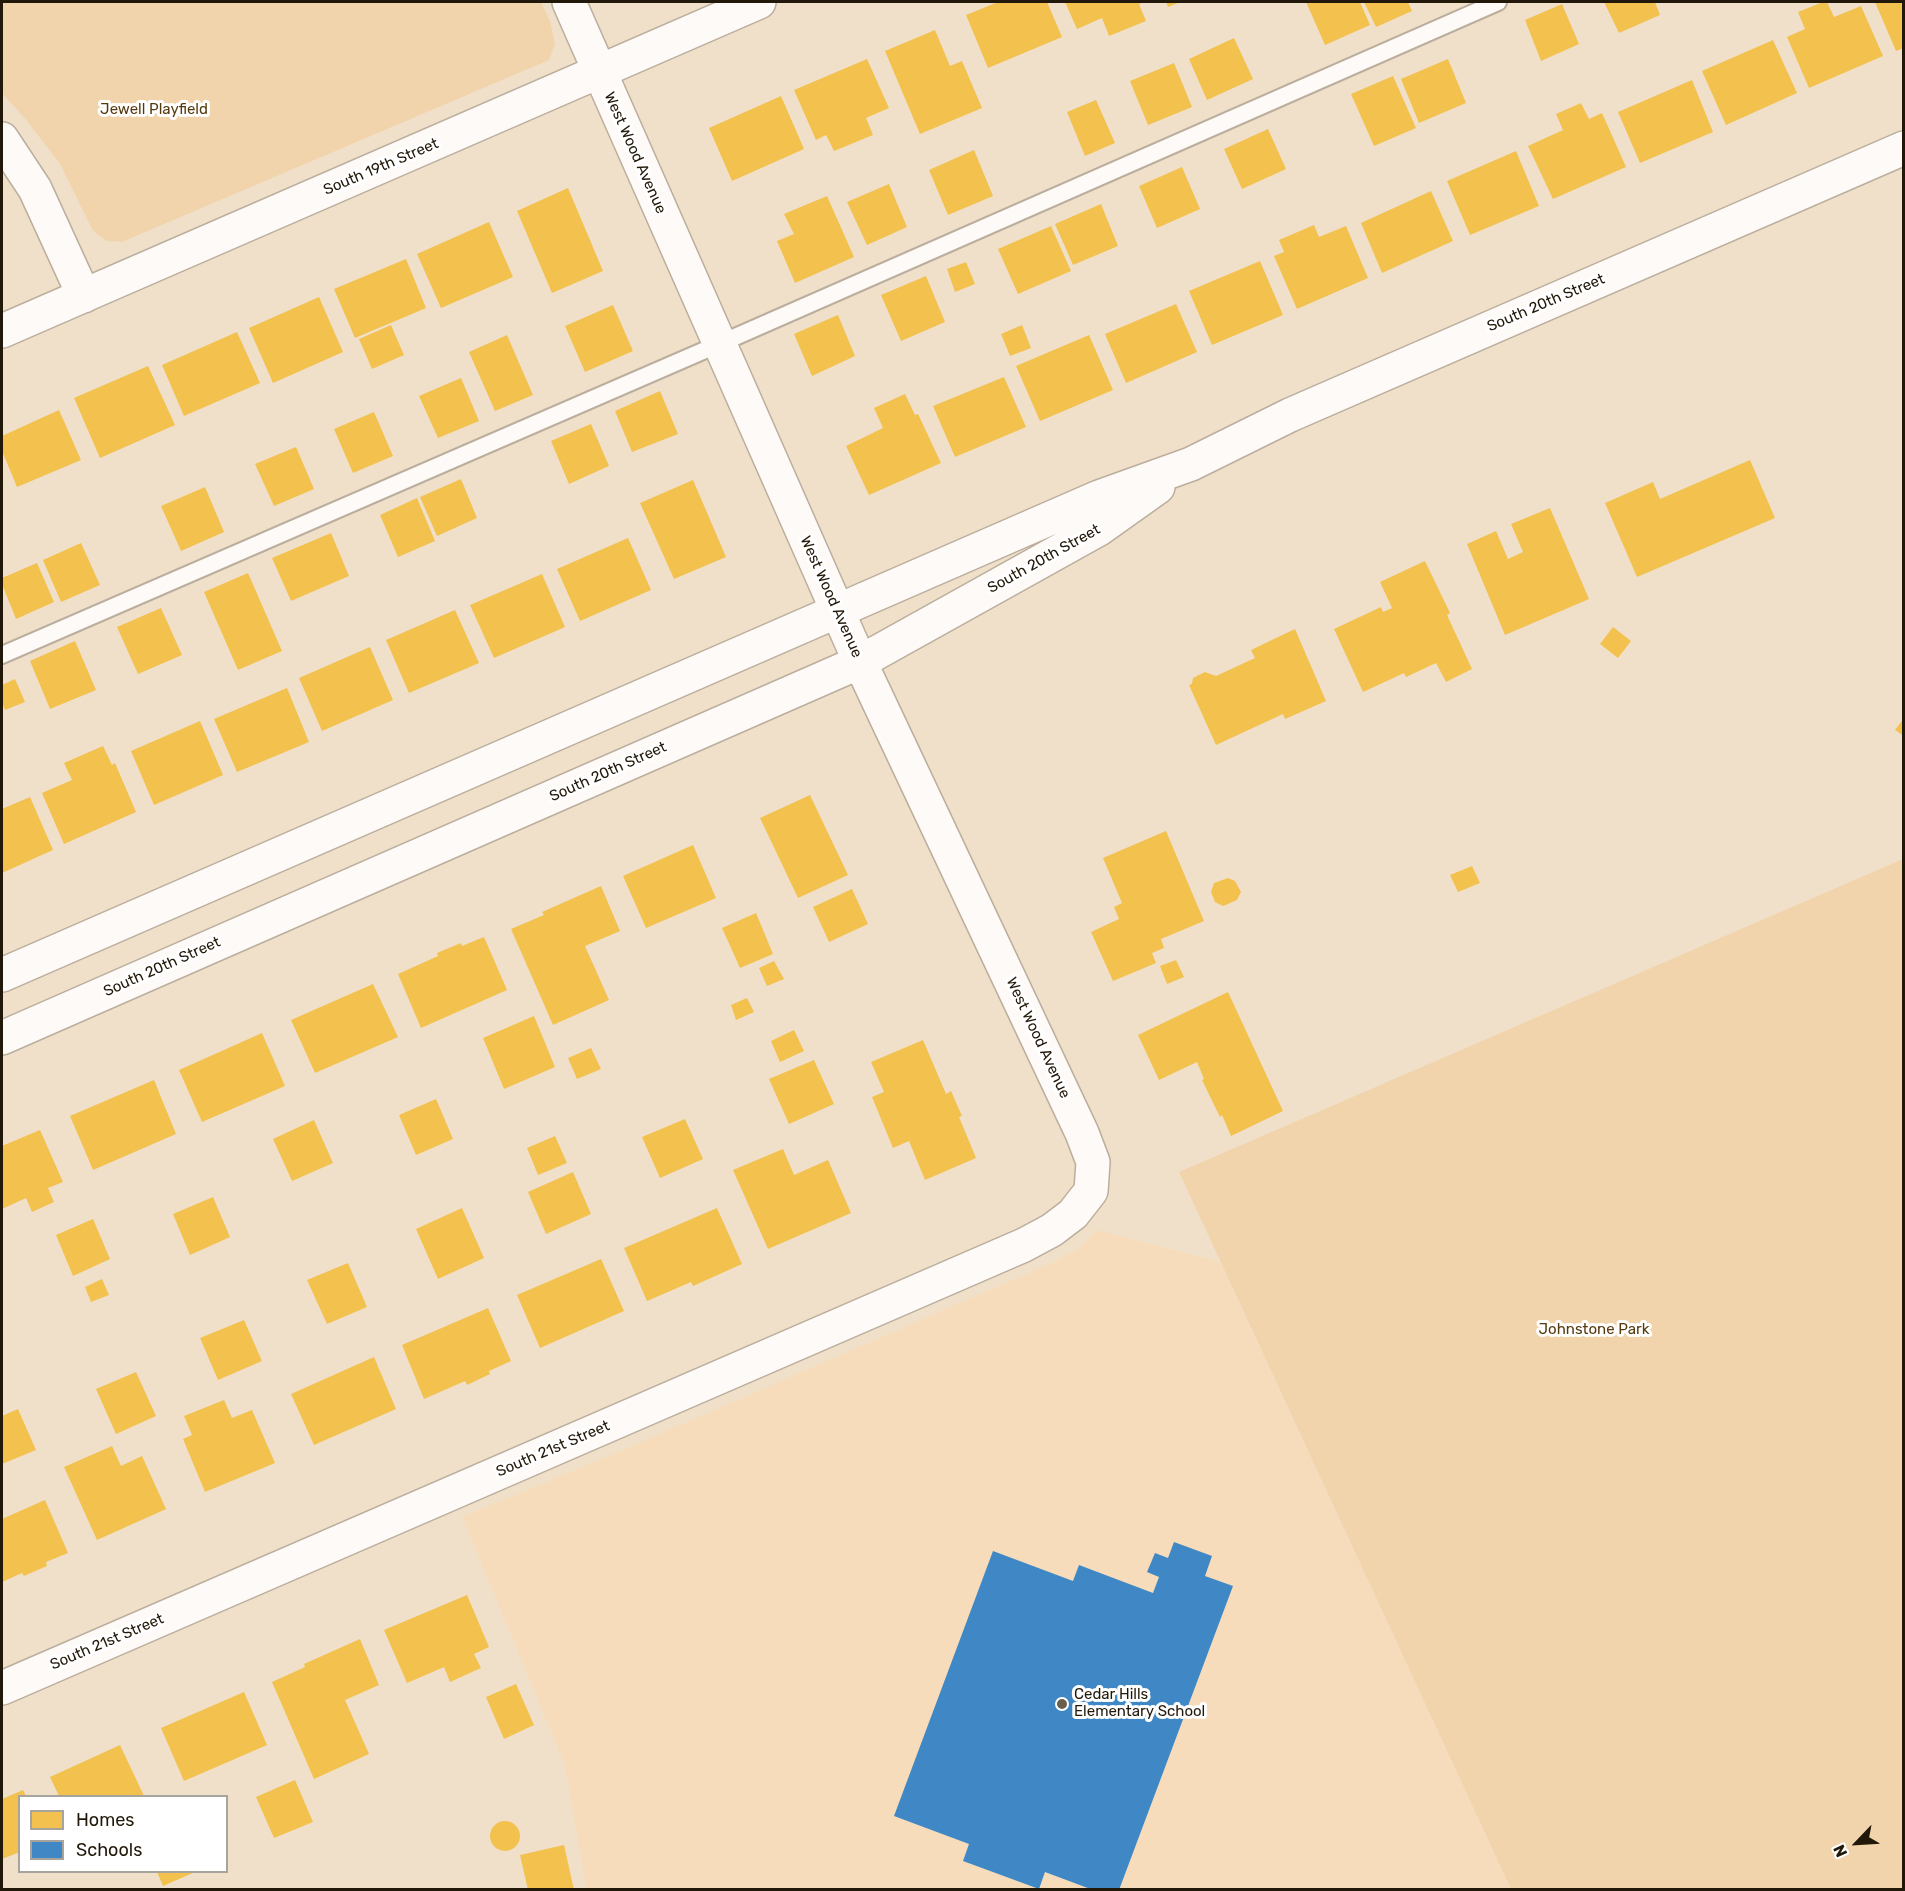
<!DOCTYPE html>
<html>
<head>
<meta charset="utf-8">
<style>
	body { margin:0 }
	#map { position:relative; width:1905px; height:1891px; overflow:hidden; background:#f0e0ca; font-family:Rubik,sans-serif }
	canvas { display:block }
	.frame { position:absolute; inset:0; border:3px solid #221809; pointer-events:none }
	.legend { position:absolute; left:18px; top:1795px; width:210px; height:78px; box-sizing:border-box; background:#fff; border:2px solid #a7a39d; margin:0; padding:8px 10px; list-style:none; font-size:18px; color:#221809 }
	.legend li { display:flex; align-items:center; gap:12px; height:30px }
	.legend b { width:30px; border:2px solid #a7a39d }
	.north { position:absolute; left:1827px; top:1813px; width:60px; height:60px; -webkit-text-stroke:4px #fff; paint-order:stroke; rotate:245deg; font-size:16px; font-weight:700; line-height:24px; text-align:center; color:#221809 }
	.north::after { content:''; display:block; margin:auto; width:21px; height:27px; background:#221809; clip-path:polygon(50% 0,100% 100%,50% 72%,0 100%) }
</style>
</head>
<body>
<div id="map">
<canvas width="1905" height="1891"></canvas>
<div class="frame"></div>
<ul class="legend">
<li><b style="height:16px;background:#f2c14e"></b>Homes</li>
<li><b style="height:16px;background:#3f88c5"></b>Schools</li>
</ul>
<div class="north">N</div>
</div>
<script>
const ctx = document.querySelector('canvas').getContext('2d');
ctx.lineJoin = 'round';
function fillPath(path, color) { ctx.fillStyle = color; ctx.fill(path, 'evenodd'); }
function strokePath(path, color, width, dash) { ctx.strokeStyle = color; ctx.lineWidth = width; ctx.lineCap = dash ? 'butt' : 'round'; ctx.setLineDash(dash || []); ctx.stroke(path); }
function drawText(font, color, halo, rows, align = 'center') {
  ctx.font = font + ' Rubik,sans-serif'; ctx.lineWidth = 6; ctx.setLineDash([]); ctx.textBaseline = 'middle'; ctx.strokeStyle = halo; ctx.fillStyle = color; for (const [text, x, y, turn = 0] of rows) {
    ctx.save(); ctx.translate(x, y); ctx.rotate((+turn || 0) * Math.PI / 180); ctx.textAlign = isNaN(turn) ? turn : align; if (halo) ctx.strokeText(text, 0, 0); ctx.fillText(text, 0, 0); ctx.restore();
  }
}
fillPath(new Path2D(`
	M1097,1230L1220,1262L1511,1889H586L565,1765L462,1517L609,1456L1054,1262L1077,1250Z`), '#f6dcba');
fillPath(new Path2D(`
	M2,2H541L550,21L555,44L549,60L122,242L107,241L93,231L60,164L27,121L2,93Z
	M1903,859V1889H1511L1179,1172Z`), '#f1d4ac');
fillPath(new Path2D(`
	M998,2H1047L1062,37L988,68L966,15Z
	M1065,2H1144L1139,4L1146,21L1109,36L1102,18L1077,29Z
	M1166,2H1180L1168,7Z
	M1306,2H1360L1370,25L1325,45Z
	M1364,2H1408L1412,11L1376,27Z
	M1604,2H1655L1660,15L1619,33Z
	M1823,2H1827L1834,17L1861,6L1883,56L1809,88L1787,37L1805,29L1798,12Z
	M1875,2H1904V48L1896,51Z
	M1562,4L1579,44L1541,61L1525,20Z
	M935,30L950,66L962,61L982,108L920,134L885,51Z
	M1234,38L1253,79L1207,100L1189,59Z
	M1773,40L1797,93L1726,125L1702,71Z
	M867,59L889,108L866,118L873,135L834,151L826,135L816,140L794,90Z
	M1448,59L1466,103L1419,123L1401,79Z
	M1174,63L1192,107L1148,125L1130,81Z
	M1393,76L1416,128L1374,146L1351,94Z
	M1692,80L1713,132L1640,163L1618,112Z
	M781,96L804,149L732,181L709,128Z
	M1096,100L1115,143L1085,156L1067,112Z
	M1581,103L1589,119L1602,113L1626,167L1553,199L1528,146L1563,130L1556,114Z
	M1268,129L1286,169L1242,189L1224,149Z
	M974,150L993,196L948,215L929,170Z
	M1516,151L1539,206L1470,235L1447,181Z
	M1182,167L1200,209L1157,228L1139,186Z
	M889,184L907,227L867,245L847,202Z
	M568,188L603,271L552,293L517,211Z
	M1431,191L1453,241L1382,273L1361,223Z
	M827,196L854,257L795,283L777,241L794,234L784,214Z
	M1101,204L1118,246L1073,265L1055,224Z
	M489,222L513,277L441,308L417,254Z
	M1314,225L1319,237L1346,226L1368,278L1297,309L1274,256L1284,252L1279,240Z
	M1051,226L1071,271L1018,294L998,249Z
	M406,259L426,308L355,338L334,289Z
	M1260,261L1283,315L1212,345L1189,291Z
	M966,262L975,284L955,292L947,269Z
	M926,276L945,322L901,341L881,295Z
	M319,297L343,352L273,383L249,328Z
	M1176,304L1197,352L1126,383L1105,334Z
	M613,305L633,351L585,372L565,326Z
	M838,315L855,356L812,376L794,334Z
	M391,325L404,355L372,369L359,339Z
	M1022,325L1031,348L1010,356L1001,334Z
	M237,332L260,383L184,416L162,365Z
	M507,335L533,395L495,411L469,352Z
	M1089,335L1113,390L1040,421L1016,366Z
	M148,366L175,425L100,458L74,398Z
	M1004,377L1026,427L955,457L933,406Z
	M461,378L479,421L438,438L419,396Z
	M660,391L678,434L632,452L615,411Z
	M905,394L915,415L918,414L941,463L869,495L846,446L883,428L874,408Z
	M59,410L81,460L17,487L2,451V436Z
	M374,412L393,456L353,473L334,429Z
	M591,424L609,466L569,484L551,441Z
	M296,447L314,489L274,506L255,464Z
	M1750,460L1775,518L1637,577L1605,503L1653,482L1660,499Z
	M461,479L477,518L437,536L420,497Z
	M693,480L726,557L674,579L640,503Z
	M205,487L224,532L181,551L161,506Z
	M417,498L435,541L398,557L380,515Z
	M1550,508L1589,599L1505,635L1467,544L1496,531L1508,559L1523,552L1511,524Z
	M331,533L349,576L291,601L272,558Z
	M628,538L651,590L580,621L557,569Z
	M81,543L100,585L61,602L43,560Z
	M1425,561L1450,613L1447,615L1472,669L1446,682L1436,663L1406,677L1404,673L1363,692L1334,629L1381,607L1383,612L1392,608L1380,582Z
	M37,563L54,602L16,619L2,584V578Z
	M248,573L282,651L238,670L204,592Z
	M542,574L565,627L494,658L470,605Z
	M161,608L182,655L138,674L117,627Z
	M455,610L479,663L409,693L386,640Z
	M1613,627L1631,641L1618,658L1600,644Z
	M1295,629L1326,701L1285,719L1283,714L1216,745L1189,685L1192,684L1193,678L1205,672L1216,676L1255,658L1251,650Z
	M75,641L96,690L50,709L30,661Z
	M370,647L393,700L322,731L299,678Z
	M15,679L25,702L5,710L2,702V685Z
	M287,688L309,742L237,772L214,719Z
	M1904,718V736L1895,730Z
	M200,721L223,775L154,805L131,751Z
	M103,746L112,765L115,763L136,812L64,844L42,793L72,780L64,763Z
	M810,795L848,875L798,898L760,818Z
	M30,797L53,850L2,873V809Z
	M1166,831L1204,921L1161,939L1164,948L1152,953L1156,963L1113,981L1091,932L1119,919L1114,907L1122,903L1103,858Z
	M693,845L716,898L646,928L623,876Z
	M1472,866L1480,883L1458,892L1450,875Z
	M1228,878L1235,881L1241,892L1237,900L1223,906L1215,902L1211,892L1214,883Z
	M601,886L620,931L585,946L609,1000L553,1025L511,929L544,915L542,912Z
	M852,889L868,924L829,942L813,907Z
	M756,913L773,954L740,968L722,928Z
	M484,937L507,990L421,1028L398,974L438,956L437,953L461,943L462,946Z
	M1176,960L1184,977L1167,984L1160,966Z
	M774,961L784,979L767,986L759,968Z
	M373,984L398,1037L315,1073L291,1020Z
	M1228,992L1283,1111L1231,1136L1222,1115L1220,1117L1202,1080L1204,1079L1197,1062L1159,1080L1138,1035Z
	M747,998L754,1012L736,1020L731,1005Z
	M534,1016L555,1067L504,1089L483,1038Z
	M794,1030L804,1051L780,1062L771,1041Z
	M262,1033L285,1086L202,1122L179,1070Z
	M923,1040L946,1094L951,1091L962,1116L959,1117L976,1158L925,1180L909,1141L893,1148L872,1097L884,1092L871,1062Z
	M591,1048L601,1069L577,1079L568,1058Z
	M814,1060L834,1104L789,1124L769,1079Z
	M154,1080L176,1134L93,1170L70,1116Z
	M436,1099L453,1139L416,1155L399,1115Z
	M685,1119L703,1159L660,1178L642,1137Z
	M314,1120L333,1163L292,1181L273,1139Z
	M40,1130L63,1182L48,1188L54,1202L32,1212L26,1198L2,1209V1146Z
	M555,1136L567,1163L538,1175L527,1148Z
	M783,1149L794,1175L828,1160L851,1213L768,1249L733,1170Z
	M573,1172L591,1214L546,1234L528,1192Z
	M213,1197L230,1237L190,1255L173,1214Z
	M462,1208L484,1258L438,1279L416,1229Z
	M717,1208L742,1264L693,1286L691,1282L647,1301L624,1248Z
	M93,1219L110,1259L73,1276L56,1235Z
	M601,1259L624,1311L540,1348L517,1295Z
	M348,1263L367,1307L327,1324L307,1280Z
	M102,1279L109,1295L91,1302L85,1287Z
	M488,1308L511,1361L489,1371L490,1374L467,1385L465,1381L424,1399L402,1345Z
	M244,1320L262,1361L218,1380L200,1338Z
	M374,1357L396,1409L314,1445L291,1394Z
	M136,1372L156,1416L116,1434L96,1389Z
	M224,1400L232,1418L252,1410L275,1463L205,1492L183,1439L192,1435L184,1416Z
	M18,1409L36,1450L2,1464V1416Z
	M112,1446L121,1466L142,1456L166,1509L97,1540L64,1467Z
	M45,1500L68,1553L46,1562L47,1566L24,1576L22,1573L2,1582V1519Z
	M467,1595L489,1647L474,1654L481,1668L450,1682L444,1667L407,1683L384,1630Z
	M360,1639L379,1685L345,1700L369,1754L314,1779L272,1682L305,1667L304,1664Z
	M516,1684L534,1725L504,1739L486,1697Z
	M244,1692L267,1745L184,1781L161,1728Z
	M120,1745L144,1796H59L50,1777Z
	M295,1780L313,1822L274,1838L256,1797Z
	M23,1790L26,1796H20V1852L2,1859V1799Z
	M490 1836a15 15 0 1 1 30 0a15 15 0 1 1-30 0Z
	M564,1845L574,1890H528L520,1855Z
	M157,1872H195L163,1886Z`), '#f2c14e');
fillPath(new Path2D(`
	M1174,1542L1212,1556L1205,1576L1233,1586L1119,1890H1093L1045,1872L1039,1889L963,1861L969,1844L894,1816L993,1551L1073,1581L1079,1565L1153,1593L1159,1577L1147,1572L1155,1553L1168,1558Z`), '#3f88c5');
const service = new Path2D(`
	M2,655L719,344L1498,2`);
const minor = new Path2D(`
	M2,139L35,189L84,296
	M2,331L759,2
	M2,1688L1024,1245L1052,1230L1073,1214L1091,1191L1093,1162L1082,1133L860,662L569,2`);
const tertiary = new Path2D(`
	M2,975L1099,497L1191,464L1290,415L1904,148
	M2,1038L860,662L1099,529L1158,487`);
strokePath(service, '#bbae9d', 20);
strokePath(minor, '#bbae9d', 36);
strokePath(tertiary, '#bbae9d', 36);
strokePath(service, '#fdfaf7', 16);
strokePath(minor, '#fdfaf7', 33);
strokePath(tertiary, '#fdfaf7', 33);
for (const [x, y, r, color] of [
	[1062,1704,6,"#6a5e4d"]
]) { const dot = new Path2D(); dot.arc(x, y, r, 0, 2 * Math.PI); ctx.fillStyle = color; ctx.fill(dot); strokePath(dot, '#fff', 2); }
drawText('15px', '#563a0d', '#fff', [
	["Jewell Playfield",154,110],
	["Johnstone Park",1594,1330]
]);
drawText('15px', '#221809', '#fff', [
	["West Wood Avenue",635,153,66],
	["South 19th Street",381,167,-23],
	["South 20th Street",1546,303,-23],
	["South 20th Street",1044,559,-29],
	["West Wood Avenue",831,597,66],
	["South 20th Street",608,772,-24],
	["South 20th Street",162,967,-24],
	["West Wood Avenue",1038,1038,65],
	["South 21st Street",553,1449,-23],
	["South 21st Street",107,1642,-23]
]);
drawText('15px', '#221809', '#fff', [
	["Cedar Hills",1074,1695],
	["Elementary School",1074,1712]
], 'left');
</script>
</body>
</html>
